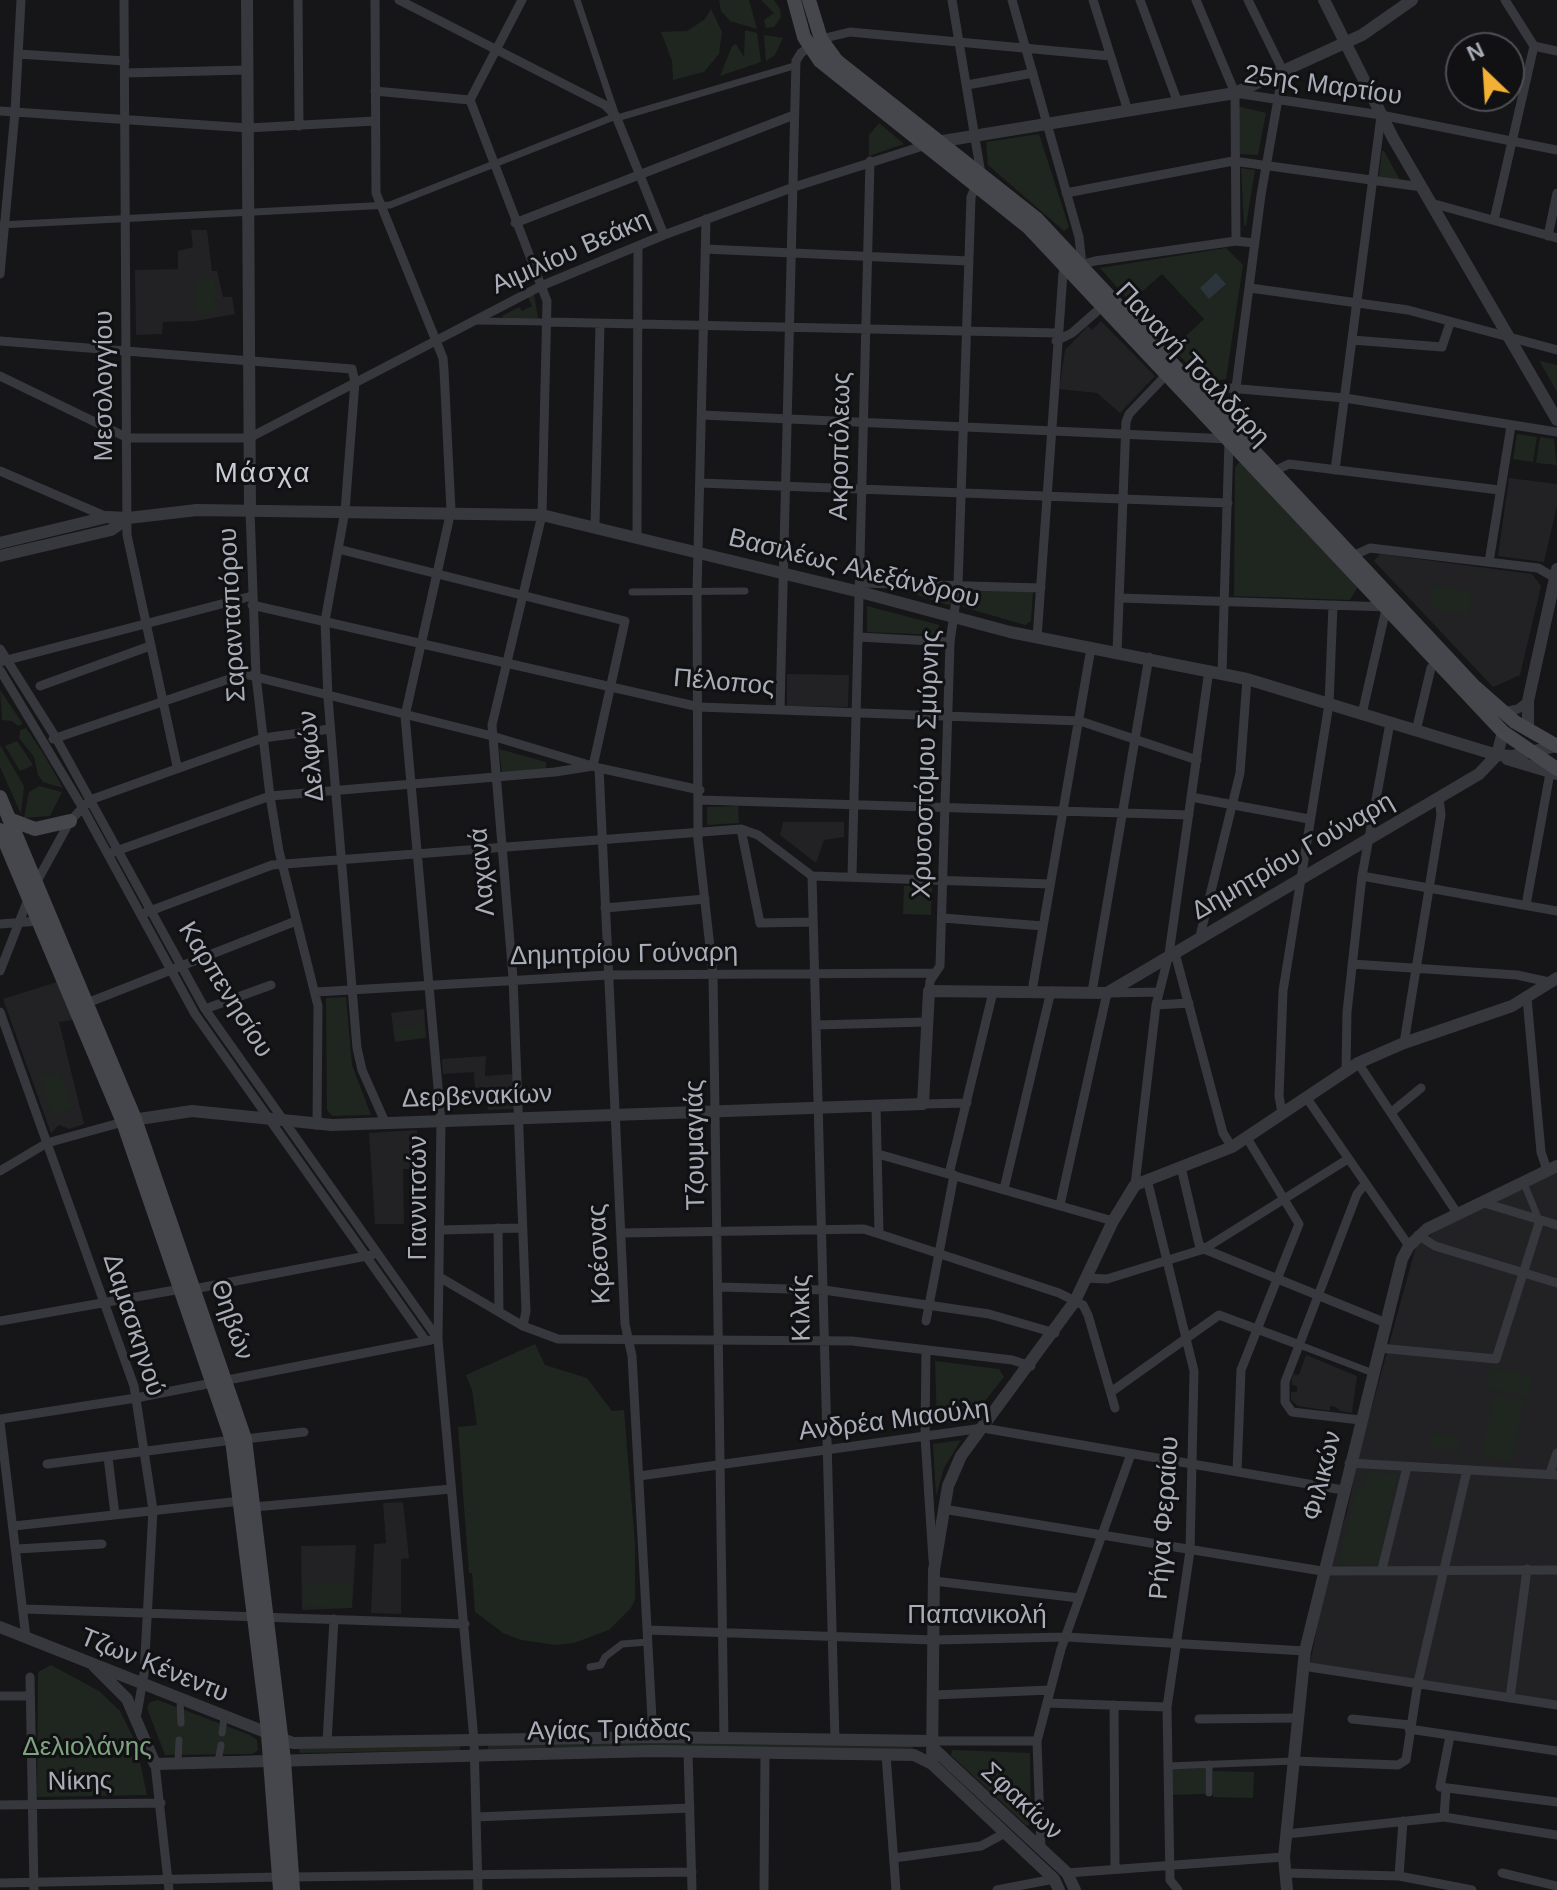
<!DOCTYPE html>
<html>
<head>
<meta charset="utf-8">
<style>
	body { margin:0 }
	#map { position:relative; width:1557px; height:1890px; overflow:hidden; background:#161618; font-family:Arial,sans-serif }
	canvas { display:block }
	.north { position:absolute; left:1445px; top:32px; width:80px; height:80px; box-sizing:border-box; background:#111113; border:2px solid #4d4f55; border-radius:50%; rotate:335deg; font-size:22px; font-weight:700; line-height:32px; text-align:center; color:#a8adb8 }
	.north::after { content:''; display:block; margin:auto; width:28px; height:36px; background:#f2b134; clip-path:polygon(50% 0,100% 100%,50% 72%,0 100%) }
</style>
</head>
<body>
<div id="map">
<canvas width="1557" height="1890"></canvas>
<div class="north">N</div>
</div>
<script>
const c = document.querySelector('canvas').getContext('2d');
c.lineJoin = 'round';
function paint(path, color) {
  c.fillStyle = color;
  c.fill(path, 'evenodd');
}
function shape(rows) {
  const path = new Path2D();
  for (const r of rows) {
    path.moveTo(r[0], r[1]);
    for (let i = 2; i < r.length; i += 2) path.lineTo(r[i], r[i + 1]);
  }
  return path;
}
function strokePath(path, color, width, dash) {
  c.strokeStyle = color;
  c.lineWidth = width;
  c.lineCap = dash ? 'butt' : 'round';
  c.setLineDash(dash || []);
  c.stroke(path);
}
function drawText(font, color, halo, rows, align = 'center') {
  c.font = font + ' Arial,sans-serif';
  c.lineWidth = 6;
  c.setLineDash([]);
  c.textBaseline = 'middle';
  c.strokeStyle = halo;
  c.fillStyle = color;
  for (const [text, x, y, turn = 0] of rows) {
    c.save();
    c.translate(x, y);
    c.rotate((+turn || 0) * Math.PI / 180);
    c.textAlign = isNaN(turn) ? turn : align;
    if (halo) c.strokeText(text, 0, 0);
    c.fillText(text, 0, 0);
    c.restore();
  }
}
paint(shape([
	[191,230,207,230,212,271,217,271,223,297,232,297,235,314,196,321,163,322,162,334,136,335,135,270,178,269,178,251,193,247],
	[1101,321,1155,376,1120,413,1097,393,1059,389,1065,350,1088,326,1092,330],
	[1509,478,1557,484,1557,506,1544,562,1498,556],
	[1380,554,1532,574,1541,586,1520,675,1493,687,1374,561],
	[787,674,849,675,848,707,787,706],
	[783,822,844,822,844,837,824,840,816,863,780,835],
	[60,981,76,1019,59,1022,84,1124,69,1129,59,1125,51,1133,3,999],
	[424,1009,426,1038,395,1042,391,1013],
	[486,1056,485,1076,513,1074,515,1109,488,1110,486,1087,475,1088,474,1072,443,1074,442,1059],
	[417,1130,419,1169,403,1169,404,1224,375,1224,369,1133],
	[1557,1172,1557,1702,1310,1664,1329,1564,1347,1512,1359,1454,1416,1246,1436,1231],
	[1306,1355,1357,1376,1352,1413,1340,1411,1336,1407,1330,1406,1330,1411,1298,1406,1291,1400,1291,1392,1297,1392,1297,1386,1292,1385,1292,1379,1294,1374,1299,1375],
	[403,1502,409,1558,401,1559,401,1614,371,1613,374,1544,386,1543,383,1503],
	[356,1545,352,1608,302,1610,301,1546]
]), '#222225');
paint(shape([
	[719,0,749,0,757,29,730,21,721,11],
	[761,0,774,0,780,9,781,17,774,27,766,28,764,20,774,13],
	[711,9,722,32,719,54,704,72,673,80,672,61,661,32,687,31,705,19],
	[745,30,757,33,761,62,720,76,732,46,736,44,744,57],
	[764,35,783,38,775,55,766,61],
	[1237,106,1266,113,1258,155,1240,154],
	[879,123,904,144,869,156,869,135],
	[1039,134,1069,227,1064,231,988,165,986,142],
	[1382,151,1384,151,1400,180,1379,177],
	[1241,168,1255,170,1246,226,1244,225],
	[1226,248,1243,265,1226,379,1220,380,1198,376,1173,348,1204,319,1162,274,1130,302,1100,268],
	[215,278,216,314,196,315,195,279],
	[534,294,538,318,503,319,502,316,519,307,522,311,532,306,528,297],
	[1540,361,1557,365,1557,392,1540,362],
	[1517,434,1537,437,1533,462,1513,459],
	[1540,437,1554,439,1557,465,1536,463],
	[1238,463,1244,463,1359,585,1350,600,1234,596,1235,468],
	[1433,586,1472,591,1469,614,1430,609],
	[895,588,950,588,953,603,948,605],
	[966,590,1033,591,1031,621,1025,625,963,607],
	[867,606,939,625,939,635,867,632],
	[0,690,23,724,18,726,12,721,2,720],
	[26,728,43,753,63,788,43,782,38,775,34,757,19,738,20,730],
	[17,741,33,765,20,771,5,746],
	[0,745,24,786,21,814,0,767],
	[499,749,546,762,546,769,502,774],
	[39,786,62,792,50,816,24,818,29,792],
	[738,806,739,823,707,825,707,807],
	[904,886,932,886,931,915,903,914],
	[346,997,352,1065,371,1115,332,1116,327,1110,326,998],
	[423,1024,425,1037,397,1041,396,1028],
	[60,1071,73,1108,53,1115,40,1078],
	[535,1344,545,1365,587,1378,612,1411,624,1410,635,1544,635,1600,631,1608,609,1630,574,1643,556,1645,521,1640,503,1633,475,1612,472,1573,469,1573,458,1427,477,1425,472,1390,466,1375],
	[935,1361,999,1369,1004,1377,969,1421,937,1424],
	[1490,1368,1532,1375,1528,1396,1486,1388],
	[1494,1395,1524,1402,1511,1462,1481,1455],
	[1432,1434,1460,1436,1459,1449,1431,1448],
	[961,1440,944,1468,936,1496,933,1444],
	[1367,1472,1398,1474,1378,1563,1338,1565,1356,1489,1363,1489],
	[305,1582,352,1584,351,1608,304,1606],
	[51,1665,99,1691,120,1711,136,1743,147,1795,37,1797,38,1672],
	[158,1700,250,1735,257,1740,258,1750,253,1754,165,1755,147,1708,150,1702],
	[652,1740,913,1745,913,1750,652,1746,488,1749,488,1744],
	[460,1744,460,1750,300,1753,299,1748],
	[952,1750,1030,1753,1031,1824,1027,1826,951,1755],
	[1205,1768,1205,1794,1171,1795,1170,1769],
	[1213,1771,1254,1772,1253,1798,1213,1797]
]), '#1e261f');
paint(shape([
	[1216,273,1226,284,1209,299,1200,288]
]), '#2c353c');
strokePath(shape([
	[617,118,794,66],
	[0,225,390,205,616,116,577,0],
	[476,321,547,322],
	[632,592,745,591],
	[1523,1181,1539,1220],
	[1297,1344,1373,1373],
	[590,1667,601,1665,605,1657,622,1644,648,1642],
	[180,1700,181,1723],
	[222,1733,224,1718],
	[218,1762,221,1745],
	[178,1763,179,1740],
	[1168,1766,1294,1761],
	[1209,1793,1209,1764]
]), '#37383d', 7);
strokePath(shape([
	[124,0,127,535,177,766],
	[298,0,299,126],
	[375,0,376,193,443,358,444,370,451,511,405,716,441,1121,438,1339,474,1740,478,1890],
	[399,0,605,105,616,116,664,235],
	[1012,0,1079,237,1082,265],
	[1093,0,1128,111],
	[1140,0,1178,103],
	[1196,0,1235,93],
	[1534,46,1557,51],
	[18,54,125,61],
	[125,73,247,70],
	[967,85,1033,73],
	[375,91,470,100],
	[1235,93,1381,115,1557,150],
	[1235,93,1236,241],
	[470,100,547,301,542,515,492,725,513,978,526,1311,523,1326],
	[470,100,522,0],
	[0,111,248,128,375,121],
	[1066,193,1233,161,1422,187],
	[1431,203,1557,238],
	[706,219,697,592,698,840,713,974,724,1738],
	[1494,220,1534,46,1505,0],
	[515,223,794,115],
	[1548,236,1557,193],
	[705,249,969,261],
	[0,274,15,112,21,0],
	[1250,288,1408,310,1557,350],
	[547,322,1056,333],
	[1352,340,1442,347,1450,323],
	[0,341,352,369,355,382,345,511,325,621,328,698,357,1048,362,1070,385,1122],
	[1056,341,1072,333,1104,305],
	[0,376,128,438,249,438,541,286,664,235,794,187,926,145],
	[1194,385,1345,398,1557,432],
	[702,415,1229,439],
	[1231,426,1261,195,1283,71,1248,0],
	[1335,470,1381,116],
	[0,471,107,517],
	[1270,473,1289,464,1499,490],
	[700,483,1228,503],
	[250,510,256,676,270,796,279,851,318,1006,317,1125],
	[595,525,600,324],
	[637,537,638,246],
	[1348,558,1370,548,1538,568,1557,579],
	[1489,562,1511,426],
	[860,583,1041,588],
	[1120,598,1388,607],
	[252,605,699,707,1080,721,1197,760],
	[859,637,950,642],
	[1037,638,1063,273,1068,268,1095,261,1236,241,1255,243],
	[0,649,56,738,205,1009,438,1339],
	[1117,652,1126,422,1129,414,1169,372],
	[0,662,252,596],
	[0,670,81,805,195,1014,426,1341],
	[1222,673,1229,441],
	[40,686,150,646],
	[780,710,796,61,801,53,821,39,850,32,1110,56],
	[1503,712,1518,709,1528,701],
	[1362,714,1386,609],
	[1416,731,1431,668,1438,659],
	[53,739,244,674,492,736,599,768,700,790],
	[599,768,625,1324,632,1356,653,1737],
	[1191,797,1309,819],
	[700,800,1189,815],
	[741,829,760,923,813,922],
	[108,854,270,796,555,772,593,766,625,621,338,549],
	[812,876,835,1739],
	[852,876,870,161],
	[1362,876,1557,911],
	[36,883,70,821,90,800,263,738,330,729],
	[1526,905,1550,773],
	[605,908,705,899],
	[142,914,272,865,741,829,758,835,812,876,1050,884],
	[943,918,1043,926],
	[0,924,39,921],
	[1200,936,1240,773,1247,679],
	[1169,954,1176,957,1223,1133,1232,1147],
	[1352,964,1517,975,1549,982],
	[0,971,29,897],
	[929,991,930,981,940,966,950,642,958,586,971,197,981,174,952,0],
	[1032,991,1091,648],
	[316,992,608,975,933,973],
	[1092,992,1149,657],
	[1527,998,1541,1152,1547,1170],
	[87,1003,296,921],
	[1156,1005,1189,1003],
	[205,1009,271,985],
	[0,1012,134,1386,153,1510,144,1674,137,1714],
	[816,1025,926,1022],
	[1404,1043,1441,815,1439,797],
	[1358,1063,1457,1213],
	[1346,1071,1347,1012,1362,876,1390,723],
	[1306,1097,1409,1246],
	[923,1104,967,1103],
	[876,1106,879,1233],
	[1393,1111,1421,1088],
	[1282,1113,1279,1096,1283,991,1329,704,1333,605],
	[878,1154,1113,1221],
	[1181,1167,1199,1244,1204,1249,1386,1323],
	[0,1171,47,1143,123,1122],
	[949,1174,993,992],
	[1147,1179,1194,1371,1190,1551,1167,1707,1170,1880,1178,1890],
	[1135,1185,1156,1005,1169,954,1209,670],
	[1004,1189,1051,991],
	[1481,1202,1557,1225],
	[1060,1205,1107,993,1159,992],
	[498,1228,499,1312],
	[441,1230,520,1228],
	[621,1233,864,1229,1059,1293,1083,1305,1088,1315,1115,1408],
	[1418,1235,1435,1246,1557,1283],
	[441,1278,523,1326,558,1339,852,1341,1012,1360,1031,1366],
	[1085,1278,1107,1279,1204,1249,1348,1159],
	[720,1287,824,1290,989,1314,1055,1333],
	[194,1289,372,1255],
	[0,1321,181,1289],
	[926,1321,954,1175],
	[1379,1348,1496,1359,1540,1220],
	[926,1351,925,1436,933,1560],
	[1111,1392,1219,1315,1297,1344],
	[0,1419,136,1398,431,1340],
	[1360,1420,1292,1412,1285,1402,1285,1382,1357,1194,1365,1184],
	[0,1422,26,1638],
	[245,1439,304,1432],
	[108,1457,115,1515],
	[1349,1463,1557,1475],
	[47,1464,232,1440],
	[1237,1472,1241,1370,1299,1224,1247,1138],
	[1550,1473,1557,1453],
	[639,1476,983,1428,1343,1490],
	[254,1507,451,1489],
	[943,1509,1322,1571,1557,1570],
	[14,1526,241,1501],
	[17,1549,102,1544],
	[1382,1569,1407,1467],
	[934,1581,1079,1598],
	[25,1609,465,1624],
	[648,1630,934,1640,1066,1637,1305,1651],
	[1303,1666,1557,1705],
	[30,1677,34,1890],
	[934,1695,1050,1690],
	[0,1696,30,1696],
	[1510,1698,1527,1569],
	[1047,1703,1167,1707],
	[1114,1705,1115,1868],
	[1199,1719,1299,1718],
	[1352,1719,1410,1725],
	[1409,1729,1557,1751],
	[1450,1736,1440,1787,1557,1802],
	[933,1741,1037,1741],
	[327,1743,334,1619],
	[688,1752,692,1890],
	[886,1755,896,1890],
	[1295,1761,1398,1765,1406,1760,1418,1682,1467,1470],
	[155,1764,169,1890],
	[0,1805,161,1803],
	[476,1817,690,1808],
	[1444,1817,1446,1788],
	[1287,1834,1444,1817,1557,1835],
	[1041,1850,1037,1741,1061,1649,1131,1454],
	[894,1858,981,1846,1005,1833],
	[1067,1873,1284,1857],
	[1285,1873,1399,1876,1472,1890],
	[1502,1873,1557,1886],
	[1399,1876,1403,1821],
	[292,1877,692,1872],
	[0,1883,279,1877],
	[764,1890,765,1753],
	[997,1890,1054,1879]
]), '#37383d', 9);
strokePath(shape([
	[247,0,250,510],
	[1324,0,1393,138,1557,420],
	[931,143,1235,93,1362,35,1412,0],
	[0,543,107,517,128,518,197,510,542,515,860,592,1010,632,1247,679,1497,755,1512,756,1556,746],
	[0,556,111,530,128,518],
	[1528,730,1528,701,1557,569],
	[1507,759,1557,774],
	[126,1121,192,1111,332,1125,923,1104,929,991,1107,993,1479,774,1497,755,1503,732],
	[0,1627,293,1743,653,1737,933,1741],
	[94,1666,127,1699,155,1764,653,1751,914,1755,932,1764,1054,1879,1059,1890],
	[933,1748,1067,1873,1075,1890],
	[932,1764,934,1570,948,1486,961,1456,1075,1301,1113,1221,1135,1185,1232,1147,1358,1063,1404,1043,1512,1006,1557,978],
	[1287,1890,1284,1857,1305,1651,1402,1259,1409,1246,1427,1229,1557,1166]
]), '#37383d', 12);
strokePath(shape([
	[794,0,804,37,820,61,1028,227,1503,732,1557,769],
	[809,0,821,39,837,61,1037,219,1474,686,1515,722,1557,746],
	[0,797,135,1119,245,1439,284,1760,293,1890],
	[9,819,35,829,70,821],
	[0,830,123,1122,232,1440,267,1722,280,1890]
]), '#45474d', 14);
drawText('26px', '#a8adb8', '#111113', [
	["25ης Μαρτίου",1323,86,8],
	["Αιμιλίου Βεάκη",571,253,-24],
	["Παναγή Τσαλδάρη",1192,365,47],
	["Μεσολογγίου",105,386,-90],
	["Ακροπόλεως",841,446,-89],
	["Βασιλέως Αλεξάνδρου",854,569,14],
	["Σαρανταπόρου",233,615,-93],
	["Πέλοπος",724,683,5],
	["Δελφών",312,756,-95],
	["Χρυσοστόμου Σμύρνης",927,764,-88],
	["Δημητρίου Γούναρη",1293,857,-30],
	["Λαχανά",483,872,-95],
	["Δημητρίου Γούναρη",624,955,-1],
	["Καρπενησίου",225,990,58],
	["Δερβενακίων",477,1097,-2],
	["Τζουμαγιάς",696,1145,-91],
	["Γιαννιτσών",419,1198,-90],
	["Κρέσνας",600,1254,-93],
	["Κιλκίς",802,1308,-91],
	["Θηβών",231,1320,71],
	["Δαμασκηνού",133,1325,72],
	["Ανδρέα Μιαούλη",894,1421,-7],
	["Φιλικών",1323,1476,-76],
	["Ρήγα Φεραίου",1165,1518,-86],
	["Παπανικολή",977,1616],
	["Τζων Κένεντυ",154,1666,22],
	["Αγίας Τριάδας",609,1731,-1],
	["Νίκης",80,1782,-1],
	["Σφακίων",1021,1802,43]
]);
drawText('26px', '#7fa381', '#111113', [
	["Δελιολάνης",87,1748]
]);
c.letterSpacing = '2px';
drawText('28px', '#c9ccd4', '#111113', [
	["Μάσχα",263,474]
]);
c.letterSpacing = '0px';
</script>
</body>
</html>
